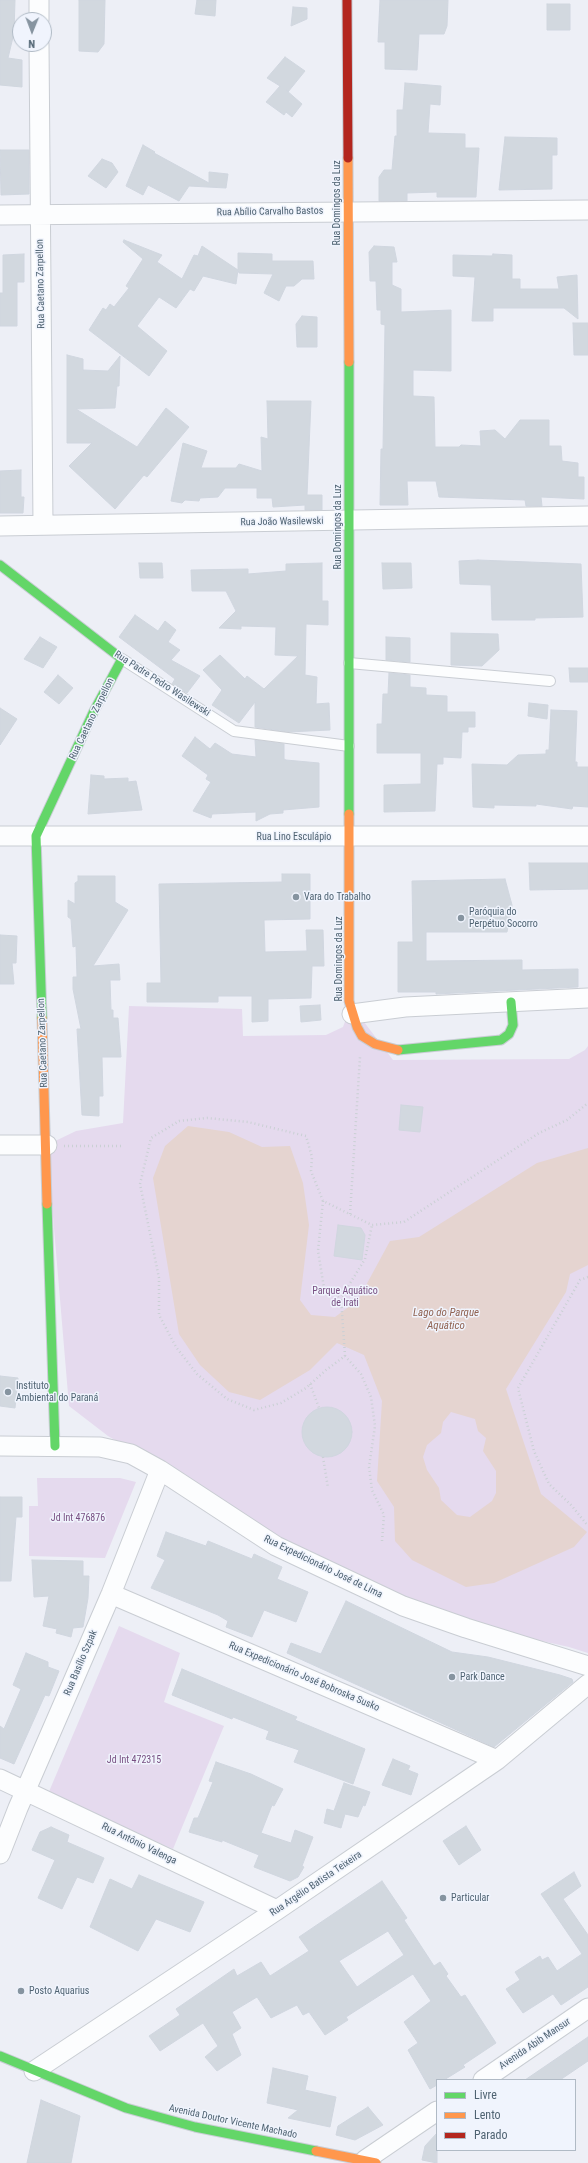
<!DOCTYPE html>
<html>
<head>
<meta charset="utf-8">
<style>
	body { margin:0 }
	#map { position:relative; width:588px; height:2163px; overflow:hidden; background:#edeff6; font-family:"Roboto Condensed",sans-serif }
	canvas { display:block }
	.legend { position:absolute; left:436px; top:2079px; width:140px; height:72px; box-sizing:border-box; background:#f0f4fd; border:1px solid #b0bac5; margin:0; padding:5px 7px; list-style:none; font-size:12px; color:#4f6372 }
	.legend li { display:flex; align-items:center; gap:8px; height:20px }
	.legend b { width:20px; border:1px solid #b0bac5 }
	.north { position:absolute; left:12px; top:12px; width:40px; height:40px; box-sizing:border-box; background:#f0f4fd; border:1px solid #b0bac5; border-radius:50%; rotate:181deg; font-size:11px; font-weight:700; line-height:16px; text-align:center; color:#4f6372 }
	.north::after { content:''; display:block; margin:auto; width:14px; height:18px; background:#8694a0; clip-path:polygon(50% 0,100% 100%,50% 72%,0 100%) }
</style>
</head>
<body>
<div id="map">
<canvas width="588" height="2163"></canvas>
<ul class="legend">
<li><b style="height:5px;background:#63d668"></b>Livre</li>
<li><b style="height:5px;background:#ff974d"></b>Lento</li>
<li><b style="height:5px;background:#b3261e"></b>Parado</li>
</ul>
<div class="north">N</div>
</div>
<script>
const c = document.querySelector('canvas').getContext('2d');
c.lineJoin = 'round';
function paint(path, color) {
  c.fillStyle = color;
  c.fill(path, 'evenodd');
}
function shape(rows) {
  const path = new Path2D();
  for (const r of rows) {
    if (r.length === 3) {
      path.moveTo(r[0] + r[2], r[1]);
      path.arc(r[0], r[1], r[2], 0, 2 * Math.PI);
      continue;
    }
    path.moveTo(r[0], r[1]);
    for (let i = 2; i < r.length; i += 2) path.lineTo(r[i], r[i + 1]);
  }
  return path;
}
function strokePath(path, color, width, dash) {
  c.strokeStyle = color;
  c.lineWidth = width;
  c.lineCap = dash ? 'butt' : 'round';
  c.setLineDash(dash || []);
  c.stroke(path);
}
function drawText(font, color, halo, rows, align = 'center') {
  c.font = font + ' "Roboto Condensed",sans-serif';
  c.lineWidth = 3;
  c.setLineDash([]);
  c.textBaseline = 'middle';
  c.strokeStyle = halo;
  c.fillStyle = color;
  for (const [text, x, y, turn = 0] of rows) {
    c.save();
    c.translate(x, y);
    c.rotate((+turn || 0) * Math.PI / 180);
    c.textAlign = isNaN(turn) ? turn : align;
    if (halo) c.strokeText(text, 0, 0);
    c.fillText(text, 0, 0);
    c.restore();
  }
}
paint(shape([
	[351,1005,393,1060,569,1059,585,1050,588,1046,588,1653,569,1647,479,1627,408,1600,285,1540,108,1436,69,1406,47,1145,76,1131,123,1123,129,1006,242,1009,243,1036,326,1035,343,1027],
	[37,1478,120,1478,136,1482,105,1558,29,1556,29,1506,38,1506],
	[119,1626,180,1653,164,1702,224,1726,173,1849,48,1794]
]), '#e5daee');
paint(shape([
	[188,1126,229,1132,262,1147,290,1146,303,1183,309,1225,300,1300,311,1315,335,1317,358,1300,390,1241,419,1237,537,1163,588,1148,588,1265,570,1274,566,1292,506,1389,541,1494,587,1532,574,1547,494,1583,466,1587,412,1560,395,1541,394,1507,377,1481,382,1401,364,1355,337,1343,310,1370,260,1400,229,1392,200,1365,179,1334,153,1178,165,1146],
	[451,1412,475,1419,478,1431,486,1438,483,1451,496,1471,496,1493,492,1501,470,1517,457,1515,441,1500,439,1488,427,1470,423,1457,427,1445,441,1433,443,1422]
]), '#e5d4d0');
const building = shape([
	[0,0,15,0,14,33,8,58,22,60,22,87,0,85,0,0],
	[79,0,105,0,104,44,98,52,79,51,79,0],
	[197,0,216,0,215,16,195,14,197,0],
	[380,0,448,0,447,26,444,34,419,34,417,70,385,69,385,42,378,42,380,0],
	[547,4,570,4,570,30,547,30,547,4],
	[293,7,307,8,307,19,291,26,293,7],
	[285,57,305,71,288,92,286,90,302,104,292,117,286,112,284,115,266,102,280,86,267,78,285,57],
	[405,83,441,86,440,105,430,104,428,133,465,134,465,148,479,148,476,197,437,197,437,192,407,193,407,201,379,201,379,177,384,170,392,170,395,136,397,136,397,110,403,110,405,83],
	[505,137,557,138,557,155,552,155,552,189,499,190,505,137],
	[143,145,155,152,154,153,209,183,209,172,228,174,226,188,189,186,179,201,148,185,143,195,126,186,143,145],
	[0,150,29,150,29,194,1,195,0,150],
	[102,159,112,163,118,172,106,188,88,176,102,159],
	[124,240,162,255,157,262,182,279,194,255,198,256,202,246,238,270,238,253,272,254,272,261,313,261,314,279,302,279,294,286,286,286,279,301,264,293,273,274,239,273,238,270,236,284,203,276,194,291,190,289,176,308,159,297,137,326,167,351,149,376,89,330,103,308,106,310,110,304,114,307,129,288,126,286,143,259,123,242,124,240],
	[374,246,394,247,397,262,392,262,392,285,401,289,401,312,451,310,451,371,413,370,413,396,434,397,435,447,459,447,461,445,481,446,480,431,495,430,505,439,520,420,549,420,549,446,561,446,562,461,578,463,578,477,584,477,584,499,541,497,542,506,526,506,525,500,439,497,436,481,407,481,408,505,380,505,381,449,383,449,385,325,381,324,381,310,377,310,376,281,370,281,369,252,374,246],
	[24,254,24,282,17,282,17,326,0,326,0,293,3,293,3,255,24,254],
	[493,254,512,255,512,279,520,279,520,289,559,289,557,277,577,275,578,319,564,308,493,308,493,321,472,321,475,277,453,276,453,255,492,256,493,254],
	[302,316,317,317,317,347,297,347,296,324,302,316],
	[573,323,588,323,588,355,574,355,573,323],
	[67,355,83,359,83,370,108,371,120,356,119,386,117,386,115,408,76,409,137,447,166,408,189,427,147,477,144,475,115,509,69,466,92,443,67,443,67,355],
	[267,401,311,401,307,495,322,495,322,510,305,510,305,505,273,507,272,498,257,498,257,488,225,488,218,497,200,498,199,501,185,500,182,503,171,501,183,443,207,451,201,468,236,468,239,464,262,471,261,437,268,439,267,401],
	[21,470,21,497,24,497,23,513,0,513,0,471,21,470],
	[478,560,581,564,583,617,535,618,535,620,492,620,491,585,460,584,459,561,478,560],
	[139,563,162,563,163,578,140,578,139,563],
	[322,563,322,601,328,601,328,625,306,624,305,675,317,677,316,704,329,703,330,730,288,732,255,727,255,702,239,723,212,705,222,690,203,670,220,655,245,679,247,676,264,689,298,656,275,655,276,627,241,626,241,629,219,628,236,611,226,591,192,591,191,570,248,569,248,574,286,571,286,564,322,563],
	[382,563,411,563,412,588,383,589,382,563],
	[135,615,158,631,165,621,176,630,168,642,180,650,171,660,200,676,187,693,172,684,175,679,119,637,135,615],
	[451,633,498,634,499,650,482,666,451,665,451,633],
	[40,637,57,647,43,668,24,659,40,637],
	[386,637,410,638,410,662,386,660,386,637],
	[569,668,588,668,588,682,570,682,569,668],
	[389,673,410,675,410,687,426,688,426,695,447,696,447,712,475,712,475,727,468,727,468,732,462,732,461,758,443,757,443,764,437,764,435,811,384,812,384,785,421,784,421,753,377,753,377,724,382,724,383,694,388,694,389,673],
	[58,675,73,688,59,704,44,692,58,675],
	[529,703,548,705,547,719,528,716,529,703],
	[0,708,17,719,0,745,0,708],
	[551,710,577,711,575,762,577,762,577,767,588,767,588,807,573,806,572,809,536,804,536,806,494,805,494,808,473,807,472,764,507,765,518,755,546,754,546,750,549,750,551,710],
	[195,737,210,749,215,743,232,754,256,757,255,740,284,744,284,759,286,760,319,763,319,807,283,810,283,813,270,814,256,821,256,812,212,814,211,818,193,811,211,782,206,779,208,775,182,756,195,737],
	[91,775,104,776,104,779,128,778,128,782,136,781,142,810,88,814,91,775],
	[529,863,588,863,588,889,530,890,529,863],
	[282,874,310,874,310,919,264,920,265,952,307,951,306,930,323,930,324,966,312,966,311,998,268,999,268,1021,252,1022,252,996,218,996,218,1002,147,1002,147,983,161,983,159,884,282,882,282,874],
	[78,876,115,876,115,902,128,910,93,966,119,964,120,980,110,980,111,1010,113,1010,113,1018,118,1018,121,1057,102,1057,103,1096,99,1096,99,1116,82,1115,77,1029,81,1029,73,989,73,977,77,977,76,946,73,947,71,919,68,917,68,900,75,904,75,883,78,881,78,876],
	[505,879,512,905,507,932,426,932,426,961,522,960,522,970,578,969,578,987,436,994,436,992,398,992,398,942,413,942,412,881,505,879],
	[0,935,17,936,16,963,12,963,14,984,0,984,0,935],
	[320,1005,321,1020,301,1022,300,1006,320,1005],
	[401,1105,423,1107,420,1132,399,1130,401,1105],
	[338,1225,361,1228,365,1235,362,1260,334,1256,338,1225],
	[0,1376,18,1378,15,1408,0,1406,0,1376],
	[327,1432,25],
	[0,1497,22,1497,22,1517,16,1517,11,1581,0,1581,0,1497],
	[166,1532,206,1546,208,1541,252,1559,254,1554,282,1567,277,1579,308,1592,296,1622,264,1610,252,1637,226,1627,228,1621,218,1615,151,1588,165,1560,157,1556,166,1532],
	[32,1560,83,1561,83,1576,89,1576,88,1598,83,1627,73,1628,71,1637,56,1633,57,1629,43,1626,49,1596,34,1597,32,1560],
	[346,1601,452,1652,488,1657,560,1675,572,1679,573,1682,494,1747,287,1653,291,1643,321,1654,346,1601],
	[26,1653,48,1662,48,1667,59,1671,49,1696,45,1695,14,1764,0,1758,0,1726,4,1729,21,1689,13,1685,26,1653],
	[182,1669,297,1717,295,1720,365,1749,353,1784,294,1762,299,1750,266,1739,269,1731,233,1717,232,1719,172,1695,182,1669],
	[393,1759,410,1766,408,1770,418,1774,411,1795,382,1785,393,1759],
	[216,1762,251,1774,283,1789,274,1806,272,1805,261,1833,291,1843,295,1830,313,1837,302,1866,304,1867,298,1877,290,1881,254,1867,259,1855,222,1840,222,1842,189,1832,194,1818,198,1818,213,1782,209,1781,216,1762],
	[344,1783,370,1792,365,1806,363,1805,358,1817,345,1814,341,1828,324,1823,327,1809,334,1811,344,1783],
	[466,1826,481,1850,459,1865,443,1841,466,1826],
	[51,1827,69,1835,67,1842,104,1858,93,1883,77,1877,62,1909,38,1898,55,1860,32,1850,40,1832,51,1827],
	[574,1872,581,1886,563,1899,588,1935,588,1987,561,2005,553,1994,523,2013,506,1989,520,1980,515,1972,540,1956,542,1960,548,1957,557,1971,582,1954,541,1894,574,1872],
	[139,1875,204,1902,190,1932,156,1919,138,1951,90,1927,110,1879,132,1889,139,1875],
	[382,1881,407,1918,404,1920,434,1966,440,1962,448,1974,446,1976,461,1997,465,1995,496,2043,463,2065,465,2067,444,2080,437,2080,437,2085,430,2089,408,2050,418,2043,404,2022,431,2001,413,1974,346,2017,348,2020,325,2035,309,2012,303,2015,297,2005,271,2018,257,1997,232,2012,241,2028,232,2034,241,2055,217,2071,205,2057,218,2046,203,2023,160,2051,149,2036,180,2015,176,2009,234,1969,237,1976,261,1962,270,1976,309,1951,299,1937,382,1881],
	[388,1931,404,1955,357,1987,339,1961,388,1931],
	[588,2037,588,2061,560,2080,525,2080,588,2037],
	[273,2068,308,2076,305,2090,336,2097,330,2127,288,2118,298,2110,267,2103,273,2068],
	[41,2100,80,2116,71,2163,27,2163,41,2100],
	[368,2107,383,2125,355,2140,336,2135,338,2126,368,2107],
	[437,2133,437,2163,422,2160,425,2146,437,2133]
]);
paint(building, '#d2d8df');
strokePath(building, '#d0d6df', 1);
const lane = shape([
	[122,659,234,731,349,746],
	[349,663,550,681]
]);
const street = shape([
	[39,0,39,20],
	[39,44,43,525],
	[0,215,588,210],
	[0,526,588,516],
	[0,836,588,836],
	[352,1014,405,1007,588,998],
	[0,1145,47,1145],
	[0,1446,100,1447,131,1454,160,1470,276,1546,403,1606,466,1628,588,1666],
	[111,1594,497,1760],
	[0,1779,277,1910],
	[0,1854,18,1808,111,1594,160,1470],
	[34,2071,277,1910,497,1760,588,1684],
	[483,2080,588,2008],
	[364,2163,365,2160,437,2111]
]);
const fast = shape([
	[349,362,349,814],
	[0,565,122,659,94,711,36,836,42,1018],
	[398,1050,501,1040,509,1034,513,1025,511,1002],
	[47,1204,55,1446],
	[0,2056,126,2108,195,2127,316,2151]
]);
const slow = shape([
	[348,158,349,362],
	[349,814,349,1001,357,1027,362,1036,375,1044,398,1050],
	[42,1018,47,1204],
	[316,2151,376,2163]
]);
const jam = shape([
	[347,0,348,158]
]);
strokePath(lane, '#c9cdd3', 12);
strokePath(street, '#c9cdd3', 21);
strokePath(fast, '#c8cdd4', 11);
strokePath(slow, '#c8cdd4', 11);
strokePath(jam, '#c8cdd4', 11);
strokePath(shape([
	[64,1146,121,1146],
	[323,1201,318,1251,324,1288,341,1298],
	[350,1214,360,1057],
	[588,1277,580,1280,518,1388,534,1451,549,1484,572,1506,588,1526],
	[345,1356,341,1298,365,1259,372,1225],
	[310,1384,319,1408],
	[323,1457,328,1488],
	[382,1541,384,1515,372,1490,369,1467,375,1426,371,1397,361,1374,345,1356,326,1370,306,1388,281,1403,254,1410,227,1399,197,1374,176,1347,159,1315,159,1278,140,1184,151,1138,179,1121,207,1118,248,1122,306,1136,312,1157,311,1171,323,1201,372,1225,404,1222,539,1133,567,1120,588,1103]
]), '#cad0d4', 2.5, [1, 3]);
strokePath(lane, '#fcfdfe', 10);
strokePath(street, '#fcfdfe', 19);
strokePath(fast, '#63d668', 9);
strokePath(slow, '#ff974d', 9);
strokePath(jam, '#b3261e', 9);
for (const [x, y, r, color] of [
	[296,897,4,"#8694a0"],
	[461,918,4,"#8694a0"],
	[8,1392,4,"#8694a0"],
	[452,1677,4,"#8694a0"],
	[443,1898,4,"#8694a0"],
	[21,1991,4,"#8694a0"]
]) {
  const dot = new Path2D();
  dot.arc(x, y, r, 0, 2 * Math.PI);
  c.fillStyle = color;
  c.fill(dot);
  strokePath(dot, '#f0f4fd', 1.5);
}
drawText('10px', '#4f6372', '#f0f4fd', [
	["Rua Domingos da Luz",337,203,-90],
	["Rua Abílio Carvalho Bastos",270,212,-1],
	["Rua Caetano Zarpellon",41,284,-91],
	["Rua João Wasilewski",282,522,-1],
	["Rua Domingos da Luz",338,527,-90],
	["Rua Padre Pedro Wasilewski",162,684,33],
	["Rua Caetano Zarpellon",92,719,-64],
	["Rua Lino Esculápio",294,837],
	["Rua Domingos da Luz",339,959,-90],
	["Rua Caetano Zarpellon",43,1043,-92],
	["Rua Expedicionário José de Lima",323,1567,26],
	["Rua Basílio Szpak",81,1663,-67],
	["Rua Expedicionário José Bobroska Susko",304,1677,23],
	["Rua Antônio Valenga",139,1844,26],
	["Rua Argélio Batista Teixeira",316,1884,-34],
	["Avenida Abib Mansur",535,2044,-34],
	["Avenida Doutor Vicente Machado",233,2122,12]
]);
drawText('10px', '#4f6372', '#f0f4fd', [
	["Vara do Trabalho",304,897],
	["Paróquia do",469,912],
	["Perpétuo Socorro",469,924],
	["Instituto",16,1386],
	["Ambiental do Paraná",16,1398],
	["Park Dance",460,1677],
	["Particular",451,1898],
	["Posto Aquarius",29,1991]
], 'left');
drawText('10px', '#784f82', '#f0f4fd', [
	["Parque Aquático",345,1291],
	["de Irati",345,1303],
	["Jd Int 476876",78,1518],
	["Jd Int 472315",134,1760]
]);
drawText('italic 11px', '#906352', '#f0f4fd', [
	["Lago do Parque",446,1313],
	["Aquático",446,1326]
]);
</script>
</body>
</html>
